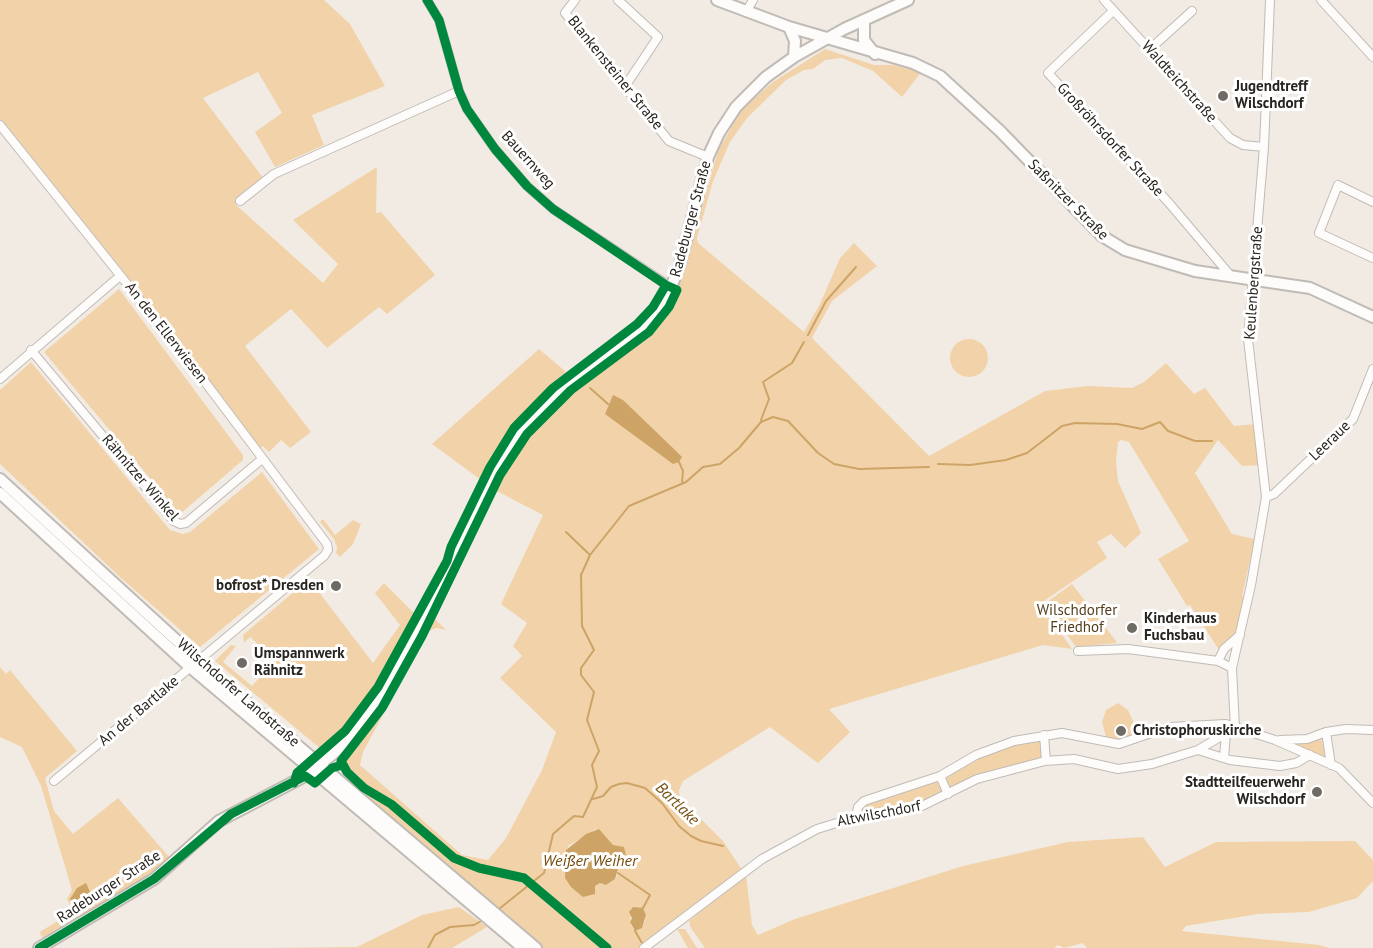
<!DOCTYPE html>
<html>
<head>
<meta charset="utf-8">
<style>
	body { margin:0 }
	canvas { display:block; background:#f1ebe4 }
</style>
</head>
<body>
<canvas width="1373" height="948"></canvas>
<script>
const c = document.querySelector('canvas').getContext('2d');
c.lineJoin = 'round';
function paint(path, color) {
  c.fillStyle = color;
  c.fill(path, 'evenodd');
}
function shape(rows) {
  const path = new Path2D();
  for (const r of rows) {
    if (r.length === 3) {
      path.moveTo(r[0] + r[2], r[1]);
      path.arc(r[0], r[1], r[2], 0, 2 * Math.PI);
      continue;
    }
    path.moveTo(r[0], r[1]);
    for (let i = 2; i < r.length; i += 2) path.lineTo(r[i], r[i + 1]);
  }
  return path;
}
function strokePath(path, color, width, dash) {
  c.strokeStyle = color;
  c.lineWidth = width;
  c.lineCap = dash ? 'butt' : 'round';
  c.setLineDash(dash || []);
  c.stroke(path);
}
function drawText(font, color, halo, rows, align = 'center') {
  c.font = font + ' "PT Sans",sans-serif';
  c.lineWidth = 6;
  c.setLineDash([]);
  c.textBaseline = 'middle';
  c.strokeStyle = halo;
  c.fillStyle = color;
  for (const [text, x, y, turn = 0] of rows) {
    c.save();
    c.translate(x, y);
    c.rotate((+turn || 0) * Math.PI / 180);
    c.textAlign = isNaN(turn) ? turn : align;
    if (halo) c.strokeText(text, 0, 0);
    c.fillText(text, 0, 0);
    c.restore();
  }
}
paint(shape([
	[0,0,324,0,350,24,385,86,312,115,324,145,275,167,255,132,282,113,258,72,203,98,264,179,235,204,323,283,338,264,293,220,377,167,376,213,381,212,435,275,387,314,379,307,327,348,291,309,245,346,311,432,290,448,281,440,269,452,263,446,259,449,0,119],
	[825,49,874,65,892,65,922,71,902,97,873,71,842,58,825,60,813,69,804,70,786,80,747,118,730,142,713,181,697,238,698,243,804,332,820,304,840,258,854,243,877,266,832,301,812,338,929,456,1045,391,1088,386,1132,388,1144,382,1166,363,1194,394,1205,388,1234,426,1255,424,1260,465,1242,466,1218,440,1195,473,1232,534,1255,539,1242,596,1245,597,1238,634,1219,650,1190,605,1187,606,1158,559,1189,541,1129,442,1121,440,1118,442,1116,461,1118,481,1141,533,1125,548,1111,534,1097,542,1107,558,1041,603,1072,649,1043,645,829,709,850,732,818,763,770,727,683,781,679,790,680,798,723,841,742,870,715,893,638,948,542,948,381,811,366,795,371,789,348,770,344,763,344,756,341,756,378,710,429,615,432,616,446,630,437,628,428,631,363,752,360,765,462,855,488,860,506,838,542,770,556,732,500,678,522,656,513,646,527,623,501,604,543,515,491,488,522,435,550,405,657,320,664,309,690,239,693,240,718,151,741,110,773,82],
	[596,829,624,856,616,853,614,856,618,873,615,879,606,885,600,883,595,886,595,893,585,895,564,870,565,856,568,846],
	[632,908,643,908,646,915,645,922,633,929,630,922],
	[119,289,243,455,243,460,180,514,44,352],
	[969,358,19],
	[539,349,565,371,568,381,551,395,488,480,481,480,432,444],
	[31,362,170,530,183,534,190,532,262,472,319,549,200,647,121,578,0,464,0,390],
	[323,519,335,535,353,520,361,524,353,544,340,557,336,553,337,547,334,539,320,522],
	[309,579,373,663,400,625,375,593,384,583,415,614,389,666,367,700,345,727,321,749,215,661,231,645,236,646,223,662,252,686,275,660,250,637,244,643,243,635],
	[1072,584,1116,641,1116,643,1076,647,1044,604],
	[0,667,6,674,10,670,77,751,45,778,54,811,73,834,118,798,170,858,139,882,42,938,40,932,73,911,67,899,72,890,41,786,22,747,0,737],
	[1118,703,1128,710,1138,732,1130,738,1114,741,1106,737,1102,722,1106,710],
	[1041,738,1041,758,964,781,948,790,942,778,990,750],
	[1321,738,1325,755,1323,758,1293,744],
	[937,779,945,792,922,803,862,812,862,807,868,802],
	[1143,837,1165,867,1216,842,1355,841,1373,860,1373,881,1357,898,1309,912,1258,914,1186,926,1182,931,1319,945,1330,948,1087,948,1083,943,1064,948,1058,945,1054,948,705,948,691,928,689,921,746,874,752,925,758,935,795,919,963,866,1068,842],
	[459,907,487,927,452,948,259,948,357,947,422,915],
	[677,929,685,929,697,948,688,948]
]), '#f2d3a9');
paint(shape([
	[613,395,623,400,675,450,682,457,679,462,673,464,605,414],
	[599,829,613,845,624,847,626,855,617,853,614,856,614,864,618,869,615,879,606,885,600,883,595,886,595,894,583,897,571,887,565,878,566,850,586,834],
	[86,883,91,894,73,904,70,899,77,888],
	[633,907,643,908,646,915,642,928,635,931,630,922,632,918,629,912]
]), '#cda466');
strokePath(shape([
	[808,335,826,301,856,267],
	[590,388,608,404],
	[761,420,769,399,763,382,792,363,804,342],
	[679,462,683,471,682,482],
	[938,464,970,465,1006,460,1027,453,1062,426,1075,423,1117,424,1142,429,1160,422,1168,431,1195,441,1212,441],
	[566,532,590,555],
	[593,799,603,796,611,787,619,784,627,783,645,788,662,803,679,826,691,836,701,841,723,846],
	[618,873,650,895,643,908],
	[499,909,544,873,553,834,574,816,583,817,597,787,592,765,599,751,587,720,594,692,581,675,581,668,594,650,582,626,581,575,590,555,629,506,686,482,703,467,720,464,739,448,761,422,773,417,788,421,818,453,834,464,859,469,929,467],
	[635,931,642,943],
	[428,948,435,935,450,927,474,925,483,920]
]), '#cda466', 2);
const street = shape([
	[427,0,439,20,459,91,467,109,495,149,527,186,553,209,672,288],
	[575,0,565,13,669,141,708,157],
	[618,0,658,37,626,85],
	[1104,0,1230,138,1243,145,1264,147],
	[1321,0,1373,57],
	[1113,11,1048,73,1169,203,1230,275],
	[746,12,753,0],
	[1150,49,1192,11],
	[0,125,196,370,327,544,328,550,324,556,54,781],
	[240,201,274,174,459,91],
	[1373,202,1338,185,1319,233,1373,258],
	[31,350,174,521,180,524,186,523,262,459],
	[0,379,120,276],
	[1266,497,1274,494,1353,419,1373,369],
	[1078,651,1128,649,1218,661,1232,668],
	[1218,661,1224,649,1240,635],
	[1235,728,1232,668,1251,585,1266,497,1248,339,1264,147,1270,0],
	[1326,732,1331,765],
	[1044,735,1046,761],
	[1280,740,1307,739,1326,732,1346,729,1373,730],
	[1198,750,1230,760,1280,766,1296,763,1310,755],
	[1224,758,1226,733],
	[940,776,948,794],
	[856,817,858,807,864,801,940,776,976,755,1014,741,1062,733,1119,744,1169,727,1226,724,1275,740,1339,768,1373,803],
	[644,948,762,859,817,829,863,815,920,807,977,779,1045,761,1074,759,1118,769,1152,764,1198,750,1235,728]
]);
const secondary = shape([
	[717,0,789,27,913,63,940,76,1000,131,1102,236,1125,250,1195,271,1310,288,1373,317],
	[864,20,864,40,875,54],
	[789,27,795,41,794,57],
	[0,479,210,671,536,948],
	[0,493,191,668,523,948],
	[39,948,154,879,219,821,305,776,333,754,363,723,406,653,496,470,521,430,556,395,639,333,667,298,679,267,708,157,719,133,736,107,766,77,794,57,844,29,908,0]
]);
strokePath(street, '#c0bbb5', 10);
strokePath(secondary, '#c0bbb5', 14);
strokePath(street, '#fdfcfb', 8);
strokePath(secondary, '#fdfcfb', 10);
strokePath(shape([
	[341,761,382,708,422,636,500,475,527,434,571,390,649,332,669,307,677,290,666,285,553,209,527,186,495,149,467,109,459,91,439,20,427,0],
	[341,761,347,772,364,788,391,804,454,858,479,868,524,878,607,948],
	[294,783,297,773,345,731,378,687,447,561,451,547,490,467,514,428,553,388,637,324,653,307,666,285],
	[39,948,154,879,231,814,305,776,315,783,332,768,342,765]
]), '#00873e', 9);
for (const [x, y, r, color] of [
	[1223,96,6,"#6e6a64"],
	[336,586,6,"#6e6a64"],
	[1132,628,6,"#6e6a64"],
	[242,663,6,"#6e6a64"],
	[1121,731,6,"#6e6a64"],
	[1317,792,6,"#6e6a64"]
]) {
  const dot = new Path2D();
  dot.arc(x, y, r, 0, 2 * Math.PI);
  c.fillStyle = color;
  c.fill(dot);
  strokePath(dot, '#fff', 2);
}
drawText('15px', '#28241f', '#fff', [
	["Blankensteiner Straße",615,73,51],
	["Waldteichstraße",1179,82,48],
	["Großröhrsdorfer Straße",1110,140,47],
	["Bauernweg",528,160,48],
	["Saßnitzer Straße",1068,200,45],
	["Radeburger Straße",691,219,-75],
	["Keulenbergstraße",1254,283,-86],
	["An den Ellerwiesen",166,333,52],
	["Leeraue",1330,441,-44],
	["Rähnitzer Winkel",140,478,49],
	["Wilschdorfer Landstraße",238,693,41],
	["An der Bartlake",139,711,-40],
	["Altwilschdorf",879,814,-11],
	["Radeburger Straße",109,887,-33]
]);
drawText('bold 15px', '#28241f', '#fff', [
	["Jugendtreff",1235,87],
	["Wilschdorf",1235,104],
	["bofrost* Dresden",324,586,"right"],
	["Kinderhaus",1144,619],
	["Fuchsbau",1144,636],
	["Umspannwerk",254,654],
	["Rähnitz",254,671],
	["Christophoruskirche",1133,731],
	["Stadtteilfeuerwehr",1305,783,"right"],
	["Wilschdorf",1305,800,"right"]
], 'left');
drawText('15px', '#553d1b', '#fff', [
	["Wilschdorfer",1077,611],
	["Friedhof",1077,628]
]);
drawText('italic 16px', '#744e0e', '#fff', [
	["Bartlake",677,804,44],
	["Weißer Weiher",590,861]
]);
</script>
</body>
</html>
